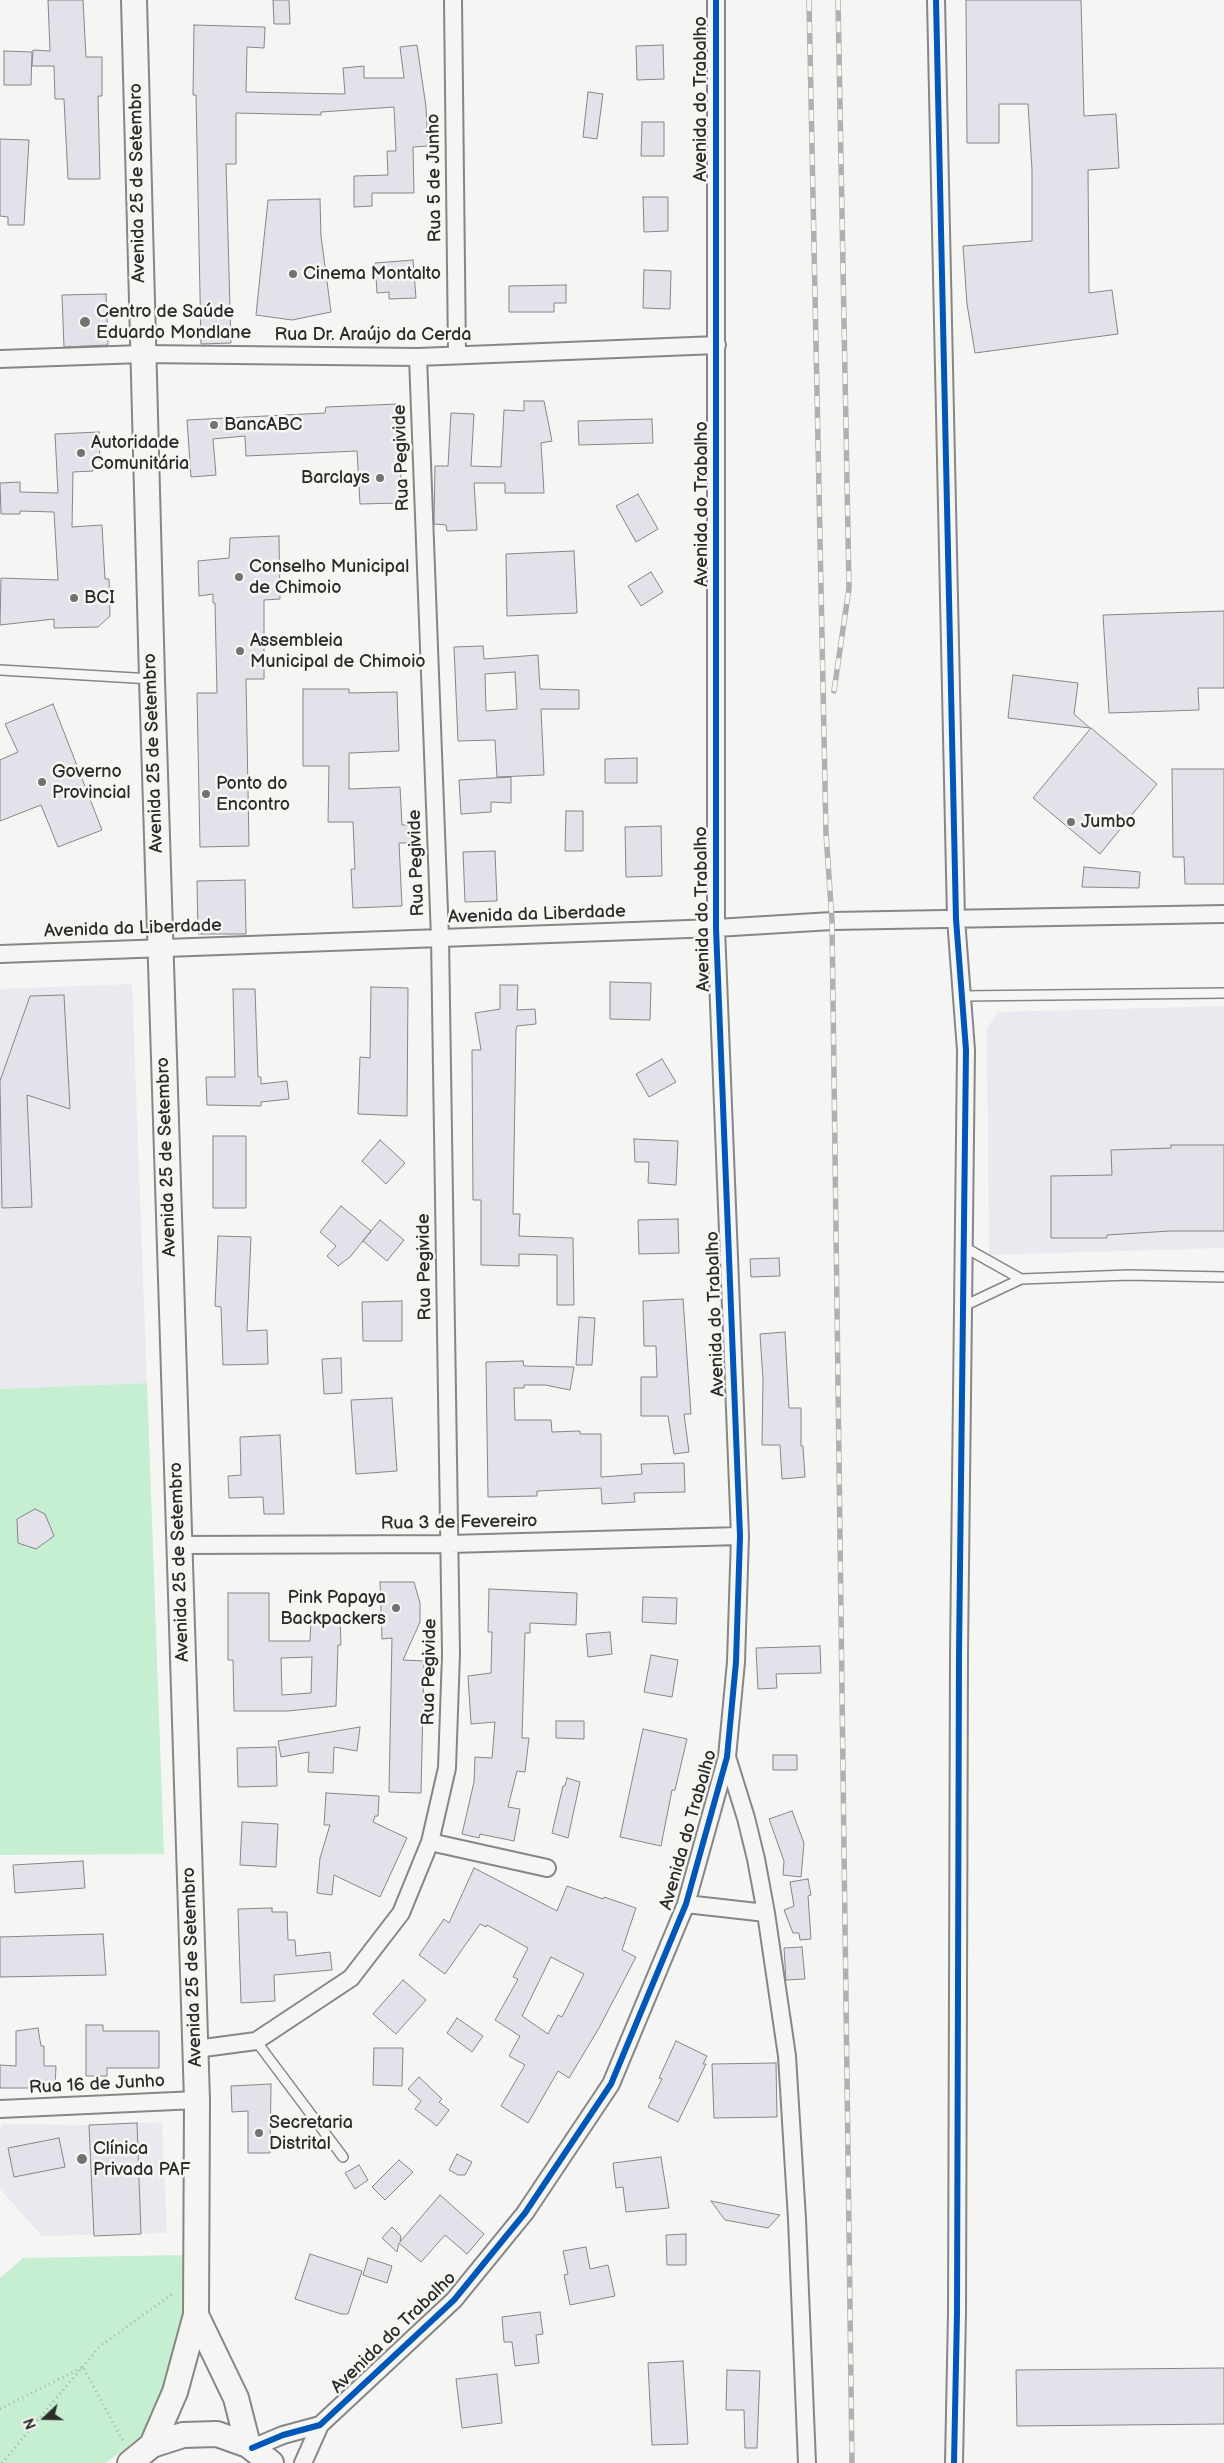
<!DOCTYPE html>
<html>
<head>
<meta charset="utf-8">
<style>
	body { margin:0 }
	#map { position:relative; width:1224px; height:2463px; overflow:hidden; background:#f5f5f3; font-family:"Balsamiq Sans",sans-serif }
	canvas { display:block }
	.north { position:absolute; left:20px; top:2393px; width:50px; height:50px; -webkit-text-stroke:4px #f6f6f2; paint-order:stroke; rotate:249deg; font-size:14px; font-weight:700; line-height:20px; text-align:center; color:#2b2b2b }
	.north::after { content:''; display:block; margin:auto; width:18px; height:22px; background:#2b2b2b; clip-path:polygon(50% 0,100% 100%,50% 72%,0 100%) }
</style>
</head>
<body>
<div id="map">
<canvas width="1224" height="2463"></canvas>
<div class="north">N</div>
</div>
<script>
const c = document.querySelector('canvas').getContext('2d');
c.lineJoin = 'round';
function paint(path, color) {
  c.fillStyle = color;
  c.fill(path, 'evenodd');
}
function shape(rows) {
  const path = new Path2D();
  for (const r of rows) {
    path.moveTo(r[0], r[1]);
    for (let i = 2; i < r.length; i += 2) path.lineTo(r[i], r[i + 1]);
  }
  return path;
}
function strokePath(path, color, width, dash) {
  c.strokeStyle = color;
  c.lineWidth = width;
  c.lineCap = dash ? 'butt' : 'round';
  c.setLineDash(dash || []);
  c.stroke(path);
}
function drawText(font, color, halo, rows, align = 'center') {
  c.font = font + ' "Balsamiq Sans",sans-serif';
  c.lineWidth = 5;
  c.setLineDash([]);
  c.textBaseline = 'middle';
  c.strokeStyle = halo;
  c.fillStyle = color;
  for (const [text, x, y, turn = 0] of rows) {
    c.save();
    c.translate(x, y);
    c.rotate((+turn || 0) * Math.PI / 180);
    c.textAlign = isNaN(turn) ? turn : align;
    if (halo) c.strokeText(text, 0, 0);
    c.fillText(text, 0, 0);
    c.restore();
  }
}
paint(shape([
	[132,984,147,1383,0,1389,0,989],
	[1224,1006,1224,1248,989,1255,987,1028,998,1012],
	[162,2122,167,2233,42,2236,0,2189,0,2128,4,2124,89,2125]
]), '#eae9ef');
paint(shape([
	[147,1383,164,1854,0,1855,0,1389],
	[184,2255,181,2364,163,2405,142,2435,106,2463,0,2463,0,2278,23,2258]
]), '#c6eed1');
const building = shape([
	[48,0,83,0,86,57,102,57,102,96,98,96,100,179,68,179,64,99,55,99,54,66,32,66,33,50,50,51,48,0],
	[273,0,289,0,290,24,274,24,273,0],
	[966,0,1081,0,1084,116,1116,114,1119,168,1088,170,1089,293,1112,290,1118,334,975,353,967,304,963,246,1032,241,1032,170,1028,104,999,104,999,143,967,143,966,0],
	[194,25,265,27,264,48,247,47,246,92,345,94,343,68,364,66,364,78,404,78,400,47,417,45,426,107,428,146,413,147,414,193,372,193,372,206,354,207,354,176,388,175,387,151,396,151,394,107,321,112,321,115,236,113,236,164,226,164,231,343,201,344,196,95,193,95,194,25],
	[663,45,664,79,637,80,636,46,663,45],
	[4,51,32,52,31,85,4,85,4,51],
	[588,92,603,94,597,139,583,137,588,92],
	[642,122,664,122,664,156,641,156,642,122],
	[0,139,29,140,24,225,8,225,8,217,0,216,0,139],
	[643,197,668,197,668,231,644,232,643,197],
	[320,199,321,236,331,312,292,320,256,315,268,200,320,199],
	[413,260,416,298,389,299,389,292,377,293,375,263,413,260],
	[644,270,671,271,670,309,643,308,644,270],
	[566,285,566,303,554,303,554,312,509,312,509,286,566,285],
	[106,294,108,345,64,347,62,295,106,294],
	[524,401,544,401,552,441,541,443,544,493,505,493,505,483,474,483,477,530,447,531,446,525,434,524,435,466,448,466,451,413,474,414,471,466,501,467,504,410,524,411,524,401],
	[398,404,402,503,360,504,357,451,246,456,245,436,213,439,216,475,191,477,187,420,325,413,326,407,398,404],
	[652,419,653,443,579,445,578,421,652,419],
	[99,432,100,460,92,460,93,471,73,472,72,527,102,525,105,579,109,579,110,616,98,627,54,628,54,619,0,625,1,578,58,580,54,512,20,511,20,514,1,514,0,483,20,482,20,492,58,493,55,434,99,432],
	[638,494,658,529,636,542,616,506,638,494],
	[279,536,280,599,264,600,264,679,246,679,249,846,200,847,197,693,217,693,215,603,213,603,213,594,199,596,198,561,229,558,230,538,279,536],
	[574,551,577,613,507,616,506,554,574,551],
	[651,572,663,592,641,606,628,586,651,572],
	[1224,611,1224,688,1198,688,1199,710,1109,713,1103,615,1224,611],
	[483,646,484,659,538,655,540,689,579,690,579,709,541,709,544,775,497,777,495,740,458,741,454,647,483,646],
	[515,672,517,709,486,711,485,674,515,672],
	[1013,675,1078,683,1074,714,1090,728,1008,718,1013,675],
	[303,689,349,689,349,693,397,692,399,751,349,753,349,789,400,787,402,825,412,825,413,843,399,843,402,906,353,908,351,869,355,869,353,822,328,822,329,766,303,766,303,689],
	[53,704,102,830,58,847,41,805,0,821,0,760,18,752,5,724,53,704],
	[1091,728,1157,784,1100,854,1033,798,1091,728],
	[637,758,637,783,605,783,605,759,637,758],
	[1172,769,1224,769,1224,884,1185,884,1184,857,1173,857,1172,769],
	[511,777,511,803,491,802,491,812,461,814,459,780,511,777],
	[566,811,583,811,583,851,565,851,566,811],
	[661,826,662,876,626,877,625,827,661,826],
	[495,851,497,901,465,902,463,852,495,851],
	[1084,867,1140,872,1139,888,1082,887,1084,867],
	[245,880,246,934,198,934,197,881,245,880],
	[610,982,651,983,650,1020,610,1019,610,982],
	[500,985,518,985,517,1010,535,1009,536,1024,517,1026,516,1030,513,1214,520,1214,519,1236,573,1238,574,1305,557,1305,557,1255,519,1254,519,1266,481,1265,481,1200,473,1200,472,1050,481,1050,475,1013,500,1009,500,985],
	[371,987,408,988,407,1116,358,1114,360,1057,370,1058,371,987],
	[233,989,255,989,258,1077,261,1077,261,1084,287,1081,289,1099,261,1102,261,1106,207,1105,206,1077,235,1077,233,989],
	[64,995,70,1109,27,1095,32,1207,2,1208,0,1081,30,996,64,995],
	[662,1059,676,1082,649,1097,636,1074,662,1059],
	[213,1136,246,1136,246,1208,213,1208,213,1136],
	[634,1139,678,1141,676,1185,648,1183,649,1162,635,1162,634,1139],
	[380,1140,405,1163,386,1184,362,1161,380,1140],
	[1171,1145,1224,1145,1224,1231,1170,1231,1107,1235,1107,1238,1051,1238,1051,1176,1112,1175,1111,1150,1171,1148,1171,1145],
	[341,1206,371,1231,350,1257,338,1266,327,1256,336,1246,320,1232,341,1206],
	[678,1219,679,1253,639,1254,638,1220,678,1219],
	[380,1220,404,1240,387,1261,363,1241,380,1220],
	[218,1236,251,1237,247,1331,267,1330,268,1364,223,1365,221,1307,215,1306,218,1236],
	[779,1258,780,1276,751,1277,750,1259,779,1258],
	[683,1299,691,1414,684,1414,689,1452,674,1454,668,1416,641,1416,641,1377,657,1377,656,1346,644,1346,643,1301,683,1299],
	[402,1301,402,1341,363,1341,362,1302,402,1301],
	[579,1317,595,1318,592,1365,576,1365,579,1317],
	[785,1332,789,1408,801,1408,801,1446,803,1446,805,1477,782,1479,780,1445,762,1445,763,1380,760,1334,785,1332],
	[341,1358,342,1393,324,1394,322,1359,341,1358],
	[523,1361,524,1366,574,1367,570,1390,545,1385,524,1385,524,1388,514,1388,515,1420,551,1420,552,1432,580,1431,580,1434,601,1434,601,1477,642,1474,641,1464,684,1463,685,1492,634,1493,635,1502,602,1504,601,1488,537,1491,537,1496,488,1497,486,1362,523,1361],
	[392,1398,397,1471,356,1474,351,1400,392,1398],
	[280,1435,284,1514,264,1514,263,1497,229,1498,228,1476,241,1475,240,1437,280,1435],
	[35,1509,45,1514,54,1536,36,1549,18,1543,17,1519,35,1509],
	[380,1582,414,1582,420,1603,420,1622,403,1660,424,1661,421,1793,389,1792,392,1638,382,1639,380,1582],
	[489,1589,577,1593,576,1625,530,1623,530,1633,525,1633,522,1738,529,1738,525,1772,517,1771,508,1807,520,1809,514,1841,480,1834,479,1838,462,1834,474,1782,475,1757,492,1758,495,1722,471,1724,468,1676,491,1673,492,1632,488,1632,489,1589],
	[228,1593,269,1593,269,1641,310,1641,311,1617,340,1617,341,1645,338,1645,336,1706,288,1711,234,1711,233,1660,228,1660,228,1593],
	[312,1657,311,1693,282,1695,281,1658,312,1657],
	[643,1597,677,1598,676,1624,642,1622,643,1597],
	[610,1632,612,1654,588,1657,586,1634,610,1632],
	[820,1646,821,1673,776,1674,777,1688,758,1689,756,1648,820,1646],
	[651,1655,678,1660,672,1697,644,1692,651,1655],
	[556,1721,584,1721,584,1739,556,1738,556,1721],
	[360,1727,357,1751,334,1747,333,1773,308,1772,309,1752,281,1757,278,1741,360,1727],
	[643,1729,687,1739,675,1790,672,1790,661,1846,620,1837,643,1729],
	[276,1747,277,1786,238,1787,237,1748,276,1747],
	[773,1755,797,1755,797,1770,773,1770,773,1755],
	[567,1778,580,1782,568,1838,552,1833,563,1786,565,1786,567,1778],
	[326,1793,379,1796,378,1816,375,1816,373,1822,407,1838,380,1897,334,1875,332,1895,317,1893,320,1858,330,1825,324,1825,326,1793],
	[792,1811,804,1843,801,1877,783,1875,784,1861,769,1819,792,1811],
	[242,1822,278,1824,276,1867,240,1865,242,1822],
	[83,1861,85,1888,15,1893,13,1865,83,1861],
	[474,1868,557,1911,567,1886,603,1899,604,1897,636,1908,622,1950,636,1957,599,2028,569,2078,558,2071,528,2123,501,2106,525,2065,509,2056,520,2036,495,2020,518,1979,513,1977,528,1948,487,1925,486,1927,480,1924,445,1974,419,1955,444,1919,449,1923,474,1868],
	[551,1957,584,1974,562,2017,558,2015,548,2034,522,2016,551,1957],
	[808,1879,811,1895,808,1896,811,1939,800,1940,799,1933,793,1933,784,1910,794,1906,790,1882,808,1879],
	[272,1908,272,1912,287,1912,288,1940,295,1940,296,1956,330,1952,332,1970,274,1975,275,2001,241,2003,238,1909,272,1908],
	[103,1934,106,1975,0,1977,0,1937,103,1934],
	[802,1947,805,1979,786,1980,784,1948,802,1947],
	[403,1980,426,2000,396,2034,373,2014,403,1980],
	[457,2018,483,2036,472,2052,447,2033,457,2018],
	[86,2025,103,2025,103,2031,159,2031,159,2068,107,2068,107,2076,86,2076,86,2025],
	[38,2028,41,2046,44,2046,44,2066,56,2066,55,2088,0,2088,0,2065,16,2066,16,2031,38,2028],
	[676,2041,707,2056,703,2064,706,2064,678,2122,648,2107,662,2079,659,2078,676,2041],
	[374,2048,403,2048,402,2086,373,2085,374,2048],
	[776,2063,777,2117,714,2118,712,2064,776,2063],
	[419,2077,442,2099,439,2102,449,2110,437,2126,415,2109,421,2101,408,2089,419,2077],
	[271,2084,270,2153,248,2153,248,2111,232,2112,231,2086,271,2084],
	[137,2123,141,2234,94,2236,89,2125,137,2123],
	[59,2138,65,2167,14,2177,8,2148,59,2138],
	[457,2154,472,2162,465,2175,458,2175,449,2170,457,2154],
	[661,2157,669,2208,626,2212,623,2187,616,2188,613,2163,661,2157],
	[399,2160,413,2172,385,2200,372,2187,399,2160],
	[359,2165,368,2180,355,2189,345,2173,359,2165],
	[440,2195,484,2234,467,2254,445,2235,421,2262,399,2243,397,2252,382,2238,392,2227,401,2236,400,2242,440,2195],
	[711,2201,780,2215,768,2228,725,2220,711,2201],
	[686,2234,686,2265,667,2265,666,2235,686,2234],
	[586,2247,590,2269,608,2265,615,2296,570,2305,564,2275,568,2274,563,2251,586,2247],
	[310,2254,362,2271,348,2314,341,2314,295,2299,310,2254],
	[368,2258,392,2266,387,2283,363,2275,368,2258],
	[540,2312,543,2334,536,2335,539,2363,515,2366,512,2342,504,2342,502,2317,540,2312],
	[683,2361,688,2444,652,2445,648,2363,683,2361],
	[1224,2368,1224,2424,1017,2426,1016,2370,1224,2368],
	[727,2370,760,2371,757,2448,745,2448,744,2410,726,2410,727,2370],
	[497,2374,502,2423,462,2428,456,2379,497,2374]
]);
paint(building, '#e3e2eb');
strokePath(building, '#868685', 1);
const lane = shape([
	[0,670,152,679],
	[962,996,1224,993],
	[964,1247,1021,1279],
	[964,1306,1021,1279,1129,1275,1224,1277],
	[256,2041,343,2157]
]);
const street = shape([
	[453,0,457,355],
	[936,0,956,919,966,1050,959,1654,957,2313,954,2463],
	[0,359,142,354,418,357,717,345],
	[0,954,716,928,832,921,1224,914],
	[179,1545,450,1544,740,1536],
	[727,1757,746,1818,756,1859,766,1913,787,2056,797,2219,807,2463],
	[430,1842,547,1868],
	[686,1904,766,1913],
	[196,2049,256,2041,351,1978,401,1913,430,1842,447,1768,451,1654,440,938,418,357],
	[0,2109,197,2100],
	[252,2448,283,2435,320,2425,454,2300,525,2213,611,2084,686,1904,727,1757,736,1662,740,1536,716,928,716,0],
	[303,2463,320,2425]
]);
const secondary = shape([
	[134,0,152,679,197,2100,196,2315,175,2392,152,2445],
	[196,2315,236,2398,248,2445],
	[130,2463,152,2445,183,2435,217,2434,248,2445,271,2463]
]);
strokePath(lane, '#868685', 12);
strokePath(street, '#868685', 20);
strokePath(secondary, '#868685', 28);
strokePath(shape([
	[0,2409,83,2367,123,2441],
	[2,2463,100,2346,175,2292]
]), '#b0b0af', 3, [1, 4]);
strokePath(lane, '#f5f5f3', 9);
strokePath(street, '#f5f5f3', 16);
strokePath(secondary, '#f5f5f3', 24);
const rail = shape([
	[809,0,826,833,832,921,852,2463],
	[834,691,849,588,838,0]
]);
strokePath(rail, '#b0b0af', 5.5);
strokePath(rail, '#f6f6f2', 4, [11]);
strokePath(shape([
	[936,0,956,919,966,1050,959,1654,957,2313,954,2463],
	[252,2448,283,2435,320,2425,454,2300,525,2213,611,2084,686,1904,727,1757,736,1662,740,1536,716,928,716,0]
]), '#0057b8', 6);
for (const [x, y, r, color] of [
	[293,274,5,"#727271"],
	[85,322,6,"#727271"],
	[214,425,5,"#727271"],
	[81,453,5,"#727271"],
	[380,478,5,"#727271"],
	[239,577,5,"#727271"],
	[74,598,5,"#727271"],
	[240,651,5,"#727271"],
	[42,782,5,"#727271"],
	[206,794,5,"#727271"],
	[1071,822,5,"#727271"],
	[396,1608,5,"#727271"],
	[259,2133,5,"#727271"],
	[82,2159,6,"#727271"]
]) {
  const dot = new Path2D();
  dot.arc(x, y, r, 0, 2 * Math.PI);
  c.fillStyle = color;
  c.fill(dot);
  strokePath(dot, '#f6f6f2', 2);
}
drawText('18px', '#2b2b2b', '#f6f6f2', [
	["Avenida do Trabalho",701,99,-90],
	["Rua 5 de Junho",435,178,-91],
	["Avenida 25 de Setembro",138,183,-91],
	["Rua Dr. Araújo da Cerda",373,335],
	["Rua Pegivide",402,458,-92],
	["Avenida do Trabalho",702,504,-90],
	["Avenida 25 de Setembro",154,753,-92],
	["Rua Pegivide",417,863,-92],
	["Avenida do Trabalho",703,909,-91],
	["Avenida da Liberdade",537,915,-2],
	["Avenida da Liberdade",133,929,-2],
	["Avenida 25 de Setembro",167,1157,-92],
	["Rua Pegivide",425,1267,-91],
	["Avenida do Trabalho",716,1314,-92],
	["Rua 3 de Fevereiro",459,1523,-1],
	["Avenida 25 de Setembro",180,1562,-92],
	["Rua Pegivide",430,1672,-89],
	["Avenida do Trabalho",689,1830,-74],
	["Avenida 25 de Setembro",193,1967,-92],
	["Rua 16 de Junho",97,2085,-3],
	["Avenida do Trabalho",394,2333,-44]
]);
drawText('18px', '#2b2b2b', '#f6f6f2', [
	["Cinema Montalto",303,274],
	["Centro de Saúde",96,312],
	["Eduardo Mondlane",96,333],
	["BancABC",224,425],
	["Autoridade",91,443],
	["Comunitária",91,464],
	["Barclays",370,478,"right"],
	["Conselho Municipal",249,567],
	["de Chimoio",249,588],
	["BCI",84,598],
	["Assembleia",250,641],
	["Municipal de Chimoio",250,662],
	["Governo",52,772],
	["Provincial",52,793],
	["Ponto do",216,784],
	["Encontro",216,805],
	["Jumbo",1081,822],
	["Pink Papaya",386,1598,"right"],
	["Backpackers",386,1619,"right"],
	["Secretaria",269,2123],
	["Distrital",269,2144],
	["Clínica",93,2149],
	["Privada PAF",93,2170]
], 'left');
</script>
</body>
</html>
